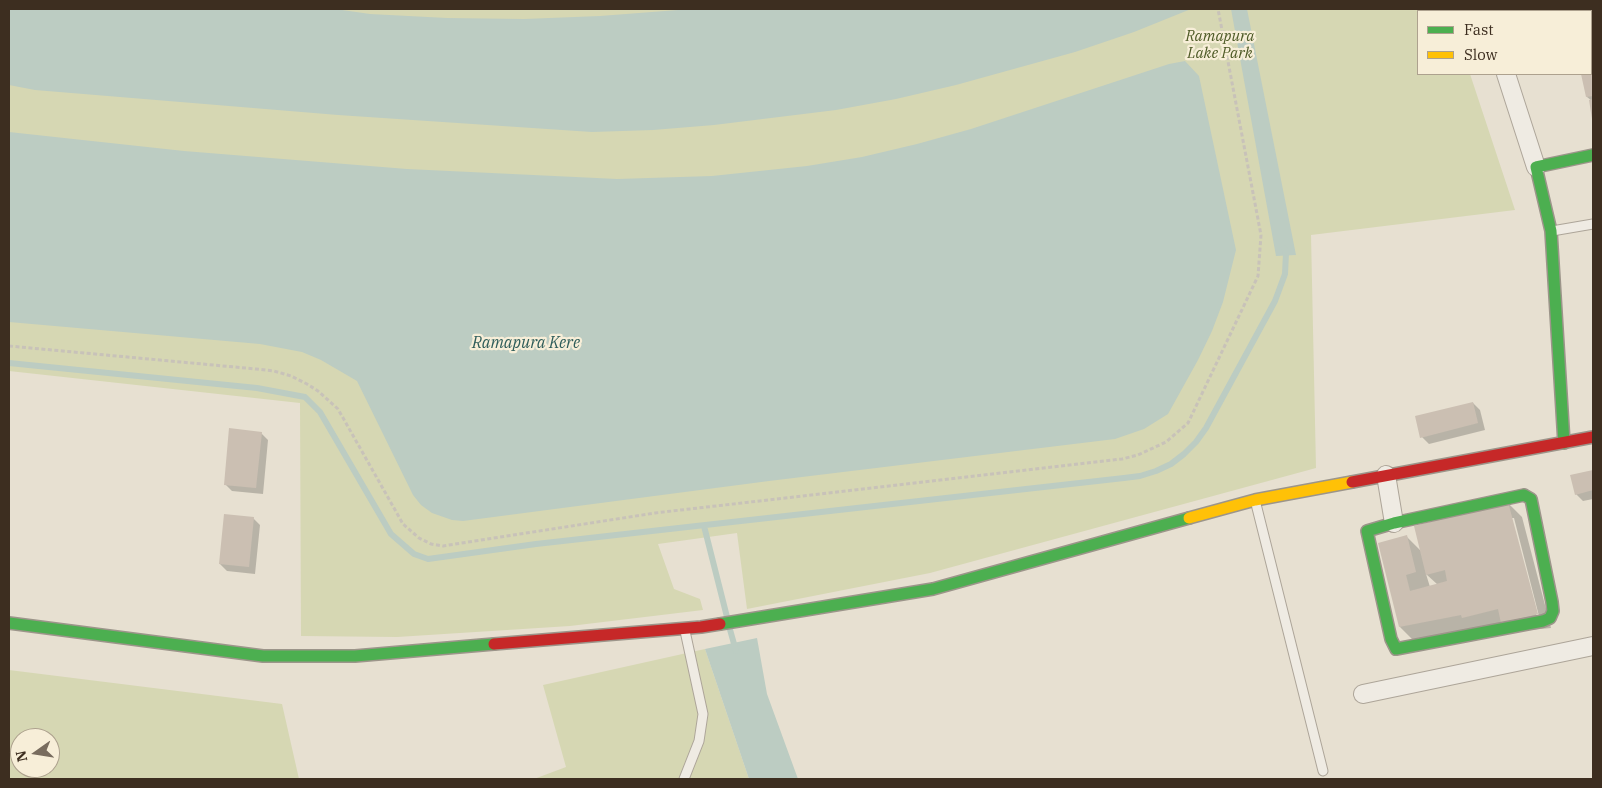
<!DOCTYPE html>
<html>
<head>
<meta charset="utf-8">
<style>
	body { margin:0 }
	#map { position:relative; width:1602px; height:788px; overflow:hidden; background:#e7e0d1; font-family:"IBM Plex Serif",serif }
	canvas { display:block }
	.frame { position:absolute; inset:0; border:10px solid #3d2e20; pointer-events:none }
	.legend { position:absolute; left:1417px; top:10px; width:175px; height:65px; box-sizing:border-box; background:#f7eed8; border:1px solid #ada18e; margin:0; padding:6px 9px; list-style:none; font-size:15px; color:#3d2e20 }
	.legend li { display:flex; align-items:center; gap:10px; height:25px }
	.legend b { width:25px; border:1px solid #ada18e }
	.north { position:absolute; left:10px; top:728px; width:50px; height:50px; box-sizing:border-box; background:#f7eed8; border:1px solid #ada18e; border-radius:50%; rotate:257deg; font-size:14px; font-weight:700; line-height:20px; text-align:center; color:#3d2e20 }
	.north::after { content:''; display:block; margin:auto; width:18px; height:22px; background:#786c5e; clip-path:polygon(50% 0,100% 100%,50% 72%,0 100%) }
</style>
</head>
<body>
<div id="map">
<canvas width="1602" height="788"></canvas>
<div class="frame"></div>
<ul class="legend">
<li><b style="height:6px;background:#4caf50"></b>Fast</li>
<li><b style="height:6px;background:#ffc107"></b>Slow</li>
</ul>
<div class="north">N</div>
</div>
<script>
const c = document.querySelector('canvas').getContext('2d');
c.lineJoin = 'round';
function paint(path, color) {
  c.fillStyle = color;
  c.fill(path, 'evenodd');
}
function shape(rows) {
  const path = new Path2D();
  for (const r of rows) {
    path.moveTo(r[0], r[1]);
    for (let i = 2; i < r.length; i += 2) path.lineTo(r[i], r[i + 1]);
  }
  return path;
}
function strokePath(path, color, width, dash) {
  c.strokeStyle = color;
  c.lineWidth = width;
  c.lineCap = dash ? 'butt' : 'round';
  c.setLineDash(dash || []);
  c.stroke(path);
}
function drawText(font, color, halo, rows, align = 'center') {
  c.font = font + ' "IBM Plex Serif",serif';
  c.lineWidth = 4.5;
  c.setLineDash([]);
  c.textBaseline = 'middle';
  c.strokeStyle = halo;
  c.fillStyle = color;
  for (const [text, x, y, turn = 0] of rows) {
    c.save();
    c.translate(x, y);
    c.rotate((+turn || 0) * Math.PI / 180);
    c.textAlign = isNaN(turn) ? turn : align;
    if (halo) c.strokeText(text, 0, 0);
    c.fillText(text, 0, 0);
    c.restore();
  }
}
paint(shape([
	[9,9,1449,9,1450,11,1418,11,1418,74,1470,74,1515,210,1311,235,1316,468,930,573,747,609,737,533,658,544,674,589,700,599,703,610,570,626,397,637,301,636,300,403,9,371],
	[705,649,749,779,534,779,566,767,543,685],
	[9,670,282,704,299,779,9,779],
	[20,738,50,738,50,768,20,768]
]), '#d6d7b3');
paint(shape([
	[9,9,335,9,370,14,447,18,524,19,600,16,691,9,1191,9,1134,32,1075,52,956,85,896,99,836,110,714,125,653,130,592,132,338,115,35,90,9,85],
	[1231,9,1247,9,1296,255,1276,256],
	[1185,61,1199,76,1236,250,1223,302,1212,331,1198,360,1168,414,1144,429,1115,439,769,481,463,521,452,520,432,513,421,505,413,495,357,381,321,360,302,352,260,344,9,322,9,132,184,151,407,169,617,179,712,176,807,166,862,157,917,144,971,129,1169,64],
	[757,638,767,694,798,779,749,779,705,649]
]), '#bcccc2');
paint(shape([
	[1591,12,1593,15,1593,47,1591,48],
	[1593,63,1593,117,1590,101,1592,101,1587,97,1583,74,1591,74,1591,64],
	[1473,403,1480,410,1485,430,1429,444,1422,437],
	[261,433,268,440,263,494,232,491,225,484],
	[1593,472,1593,499,1583,501,1576,494,1572,476],
	[1508,503,1522,517,1551,628,1414,641,1400,627,1407,537,1421,551],
	[1511,518,1514,518,1540,620,1538,621],
	[1426,574,1438,585,1430,587],
	[253,518,260,525,255,574,227,571,220,564]
]), '#0003');
strokePath(shape([
	[9,363,257,388,305,397,320,412,391,534,414,554,428,559,536,544,1124,478,1140,476,1156,471,1171,464,1184,454,1196,442,1206,428,1275,301,1285,274,1286,253,1284,248],
	[704,526,727,617],
	[729,626,736,651]
]), '#bcccc2', 6);
paint(shape([
	[1591,20,1593,28,1593,39,1591,39],
	[1591,62,1593,62,1593,96,1586,97,1581,74,1591,74],
	[1593,99,1593,119,1592,119,1589,100],
	[1473,402,1478,423,1420,438,1415,416],
	[229,428,262,432,256,488,224,485],
	[1593,470,1593,490,1575,495,1570,475],
	[1508,502,1538,614,1501,623,1498,609,1462,618,1461,615,1399,627,1378,543,1407,535,1416,572,1406,575,1410,591,1447,581,1445,570,1426,575,1414,526],
	[224,514,254,517,249,567,219,564]
]), '#cbbfb2');
const lane = shape([
	[1552,231,1593,224],
	[1255,500,1323,771],
	[684,779,699,741,703,714,685,631]
]);
const street = shape([
	[1486,9,1487,11],
	[1553,11,1568,9],
	[1591,49,1593,49],
	[1506,74,1536,167],
	[1386,475,1394,523],
	[1363,694,1593,646]
]);
const fast = shape([
	[1564,443,1551,231,1536,167,1593,155],
	[1524,495,1531,499,1552,602,1553,611,1550,618,1543,621,1396,649,1391,639,1367,531,1394,523,1524,495],
	[9,623,263,656,355,656,494,644],
	[720,624,933,589,1189,518]
]);
const slow = shape([
	[1189,518,1255,500,1352,482]
]);
const jam = shape([
	[1352,482,1593,437],
	[494,644,701,627,720,624]
]);
strokePath(lane, '#ada599', 11);
strokePath(street, '#ada599', 20);
strokePath(fast, '#9c958a', 14);
strokePath(slow, '#9c958a', 14);
strokePath(jam, '#9c958a', 14);
strokePath(shape([
	[9,346,256,369,274,371,291,376,307,384,318,391,338,409,403,524,419,538,431,544,443,546,655,513,1122,459,1138,455,1166,442,1188,423,1258,276,1261,235,1218,9]
]), '#c8c2b9', 3, [4, 2.5]);
strokePath(lane, '#efebe3', 9);
strokePath(street, '#efebe3', 18);
strokePath(fast, '#4caf50', 11);
strokePath(slow, '#ffc107', 11);
strokePath(jam, '#c62828', 11);
drawText('italic 15px', '#4d5a26', '#f7eed8', [
	["Ramapura",1220,37],
	["Lake Park",1220,54]
]);
drawText('italic 16px', '#2f5d5a', '#f7eed8', [
	["Ramapura Kere",526,343]
]);
</script>
</body>
</html>
